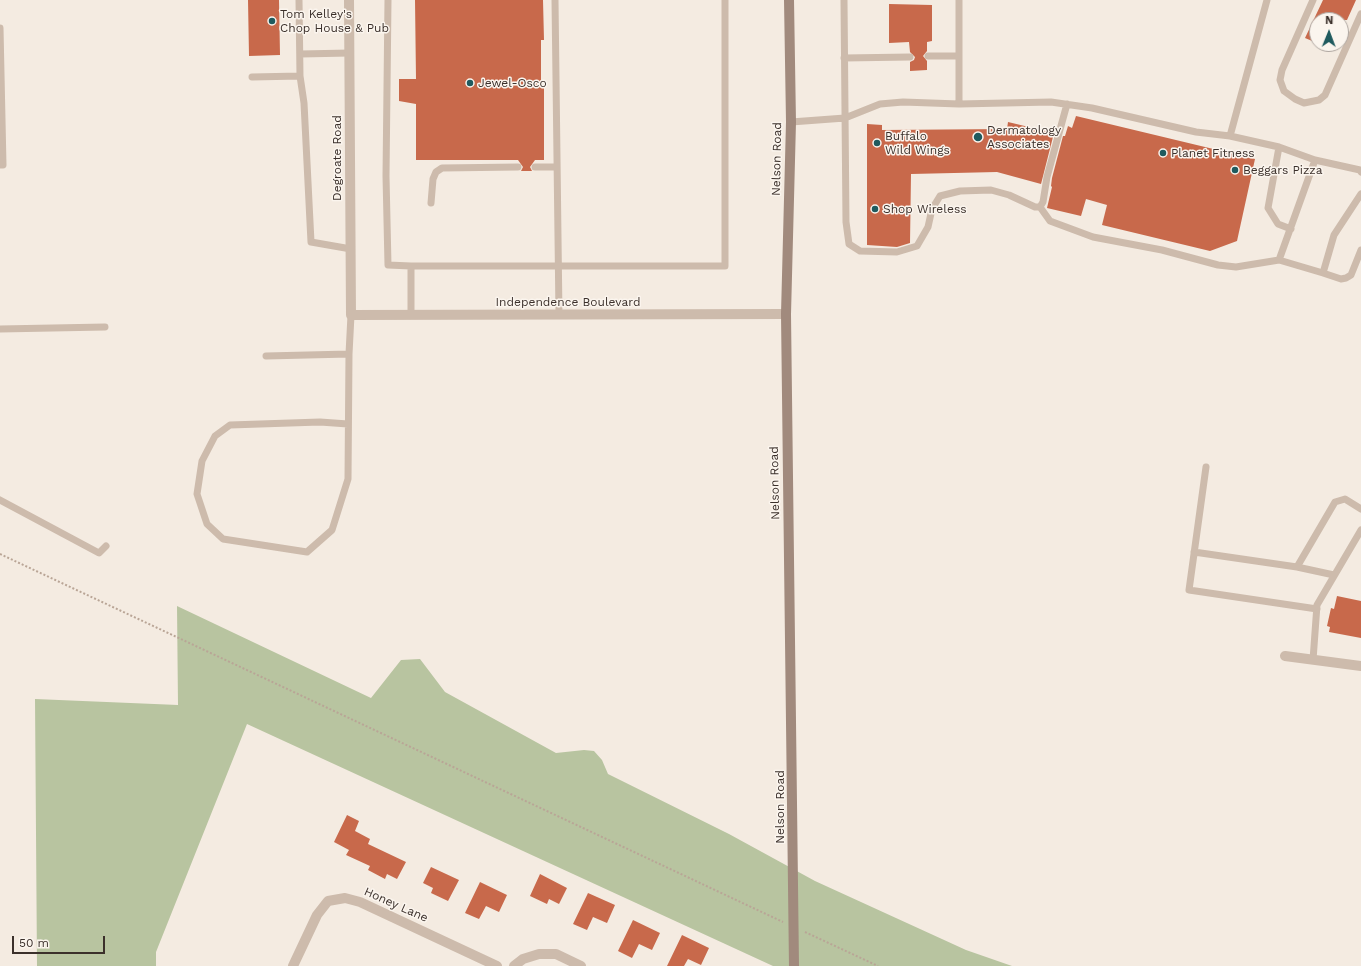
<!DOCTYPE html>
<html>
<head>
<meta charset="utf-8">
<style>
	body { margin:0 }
	#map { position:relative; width:1361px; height:966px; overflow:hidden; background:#f4ebe1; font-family:"Work Sans",sans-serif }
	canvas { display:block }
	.north { position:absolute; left:1309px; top:12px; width:40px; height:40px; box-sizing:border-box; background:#fbf5ee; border:1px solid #aea6a0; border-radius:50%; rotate:1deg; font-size:11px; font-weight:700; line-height:16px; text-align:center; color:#3b302b }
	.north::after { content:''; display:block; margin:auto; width:14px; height:18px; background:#1f5a5e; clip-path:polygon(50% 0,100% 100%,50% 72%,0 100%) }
	.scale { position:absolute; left:12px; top:936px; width:93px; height:18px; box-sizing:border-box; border:2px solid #3b302b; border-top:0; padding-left:5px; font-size:12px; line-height:14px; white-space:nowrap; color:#3b302b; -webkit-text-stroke:3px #fbf5ee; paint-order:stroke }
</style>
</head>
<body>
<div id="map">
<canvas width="1361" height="966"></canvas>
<div class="north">N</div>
<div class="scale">50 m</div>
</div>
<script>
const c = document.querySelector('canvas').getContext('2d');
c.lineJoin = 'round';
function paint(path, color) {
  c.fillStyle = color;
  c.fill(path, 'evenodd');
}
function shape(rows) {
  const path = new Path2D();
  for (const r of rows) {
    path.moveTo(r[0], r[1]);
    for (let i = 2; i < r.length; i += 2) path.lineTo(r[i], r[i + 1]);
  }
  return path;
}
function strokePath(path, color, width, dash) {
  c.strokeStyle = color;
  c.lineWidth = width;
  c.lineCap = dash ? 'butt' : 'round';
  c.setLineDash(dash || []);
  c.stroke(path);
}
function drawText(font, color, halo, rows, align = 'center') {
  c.font = font + ' "Work Sans",sans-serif';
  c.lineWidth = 3;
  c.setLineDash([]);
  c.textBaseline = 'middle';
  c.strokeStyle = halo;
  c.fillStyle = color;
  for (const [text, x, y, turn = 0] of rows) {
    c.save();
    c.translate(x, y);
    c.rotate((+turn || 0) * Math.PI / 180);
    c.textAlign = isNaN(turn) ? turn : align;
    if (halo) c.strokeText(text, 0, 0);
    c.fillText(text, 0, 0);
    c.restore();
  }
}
paint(shape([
	[177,606,371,698,401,660,420,659,445,692,556,753,584,750,594,751,602,760,608,774,729,834,815,881,966,950,1012,966,773,966,247,724,156,952,156,966,37,966,35,699,178,705]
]), '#b8c4a0');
paint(shape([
	[248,0,279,0,280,55,249,56],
	[415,0,543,0,544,40,541,40,541,87,544,87,544,160,535,160,530,167,532,171,521,171,523,167,518,160,416,160,416,104,399,101,399,79,416,79],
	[1323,0,1356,0,1347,20,1317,20,1317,43,1305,38],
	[889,4,932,5,932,41,927,42,927,51,923,56,927,61,927,70,910,71,910,62,914,60,915,57,910,52,909,42,889,43],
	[1076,116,1255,159,1237,241,1210,251,1102,225,1107,205,1086,199,1081,216,1047,208,1052,187,1051,186,1052,178,1063,136,1065,136,1068,126,1072,128],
	[1008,122,1054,133,1041,184,997,172,911,174,910,243,897,247,867,245,867,124,882,125,882,130,1007,129],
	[1337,596,1361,601,1361,638,1329,632,1330,627,1327,626,1331,608,1334,609],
	[347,815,359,821,355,831,370,839,368,844,406,862,397,879,387,874,385,879,368,870,370,866,346,855,349,850,334,842],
	[431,867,459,880,448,901,431,893,433,888,423,883],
	[540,874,567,888,559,904,549,899,547,904,530,896],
	[480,882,507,895,499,912,486,906,479,919,465,913],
	[588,893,615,905,607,923,593,917,587,930,573,924],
	[633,920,660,933,652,950,639,944,632,958,618,951],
	[682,935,709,948,701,965,688,959,684,966,667,966]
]), '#c8694b');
strokePath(shape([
	[0,554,783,922],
	[805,932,878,966]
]), '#b9a596', 2, [2, 2]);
strokePath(shape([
	[388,0,386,176,388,265,411,266,411,315],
	[555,0,559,315],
	[844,0,846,222,849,244,860,251,897,252,917,246,928,227,932,209,940,196,960,191,991,190,1009,195,1035,207,1040,207,1043,202,1047,177,1067,104],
	[959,0,959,104],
	[1313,0,1282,70,1280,80,1284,91,1295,99,1304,103,1319,100,1325,95,1361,14],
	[0,28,3,165,0,165],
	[300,54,350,53],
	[928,56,959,56],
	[844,58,910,57],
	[300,76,304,103,311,242,351,249],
	[252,77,300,76,299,0],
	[791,122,845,118,880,104,903,102,959,104,1051,102,1092,108,1196,132,1230,136,1267,0],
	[1230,136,1279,147,1315,160,1360,170,1361,172],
	[1279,147,1268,208,1278,224,1291,229],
	[1315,160,1279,260,1323,273,1334,235,1361,194],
	[535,167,557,167],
	[431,203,433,179,436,172,442,168,518,167],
	[1040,207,1050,221,1093,237,1162,250,1218,265,1236,267,1279,260],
	[411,266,725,266,725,0],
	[1323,273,1341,279,1346,278,1351,275,1361,250],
	[0,329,105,327],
	[266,356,349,354,351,315],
	[348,424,320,422,230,425,215,436,202,461,197,494,207,524,223,539,307,552,332,530,348,479,349,354],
	[1206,467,1189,590,1317,609],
	[0,500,99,553,106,546],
	[1194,552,1297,567,1334,575],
	[1297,567,1335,502,1345,499,1361,509],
	[1313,660,1317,605,1361,530]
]), '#cdbbac', 7);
strokePath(shape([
	[349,0,351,315,786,314],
	[1285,656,1361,666],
	[293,966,317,915,328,901,345,898,360,902,497,966],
	[514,966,523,959,539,954,556,954,581,966]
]), '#cdbbac', 10);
strokePath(shape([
	[789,0,791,122,786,314,794,966]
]), '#a18a7d', 10);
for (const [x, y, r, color] of [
	[272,21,4,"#1f5a5e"],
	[470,83,4,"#1f5a5e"],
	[978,137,5,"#1f5a5e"],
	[877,143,4,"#1f5a5e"],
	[1163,153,4,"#1f5a5e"],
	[1235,170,4,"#1f5a5e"],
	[875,209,4,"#1f5a5e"]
]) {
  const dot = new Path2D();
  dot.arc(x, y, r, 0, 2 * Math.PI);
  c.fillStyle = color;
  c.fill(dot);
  strokePath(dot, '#fbf5ee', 1.5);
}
drawText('12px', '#3b302b', '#fbf5ee', [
	["Tom Kelley's",280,14],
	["Chop House & Pub",280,28],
	["Jewel-Osco",478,83],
	["Dermatology",987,130],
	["Associates",987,144],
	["Buffalo",885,136],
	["Wild Wings",885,150],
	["Planet Fitness",1171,153],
	["Beggars Pizza",1243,170],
	["Shop Wireless",883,209]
], 'left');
drawText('12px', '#3b302b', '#fbf5ee', [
	["Degroate Road",337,158,-90],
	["Nelson Road",777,159,-89],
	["Independence Boulevard",568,302],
	["Nelson Road",775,483,-91],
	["Nelson Road",780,807,-90],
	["Honey Lane",396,905,24]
]);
</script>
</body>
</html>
